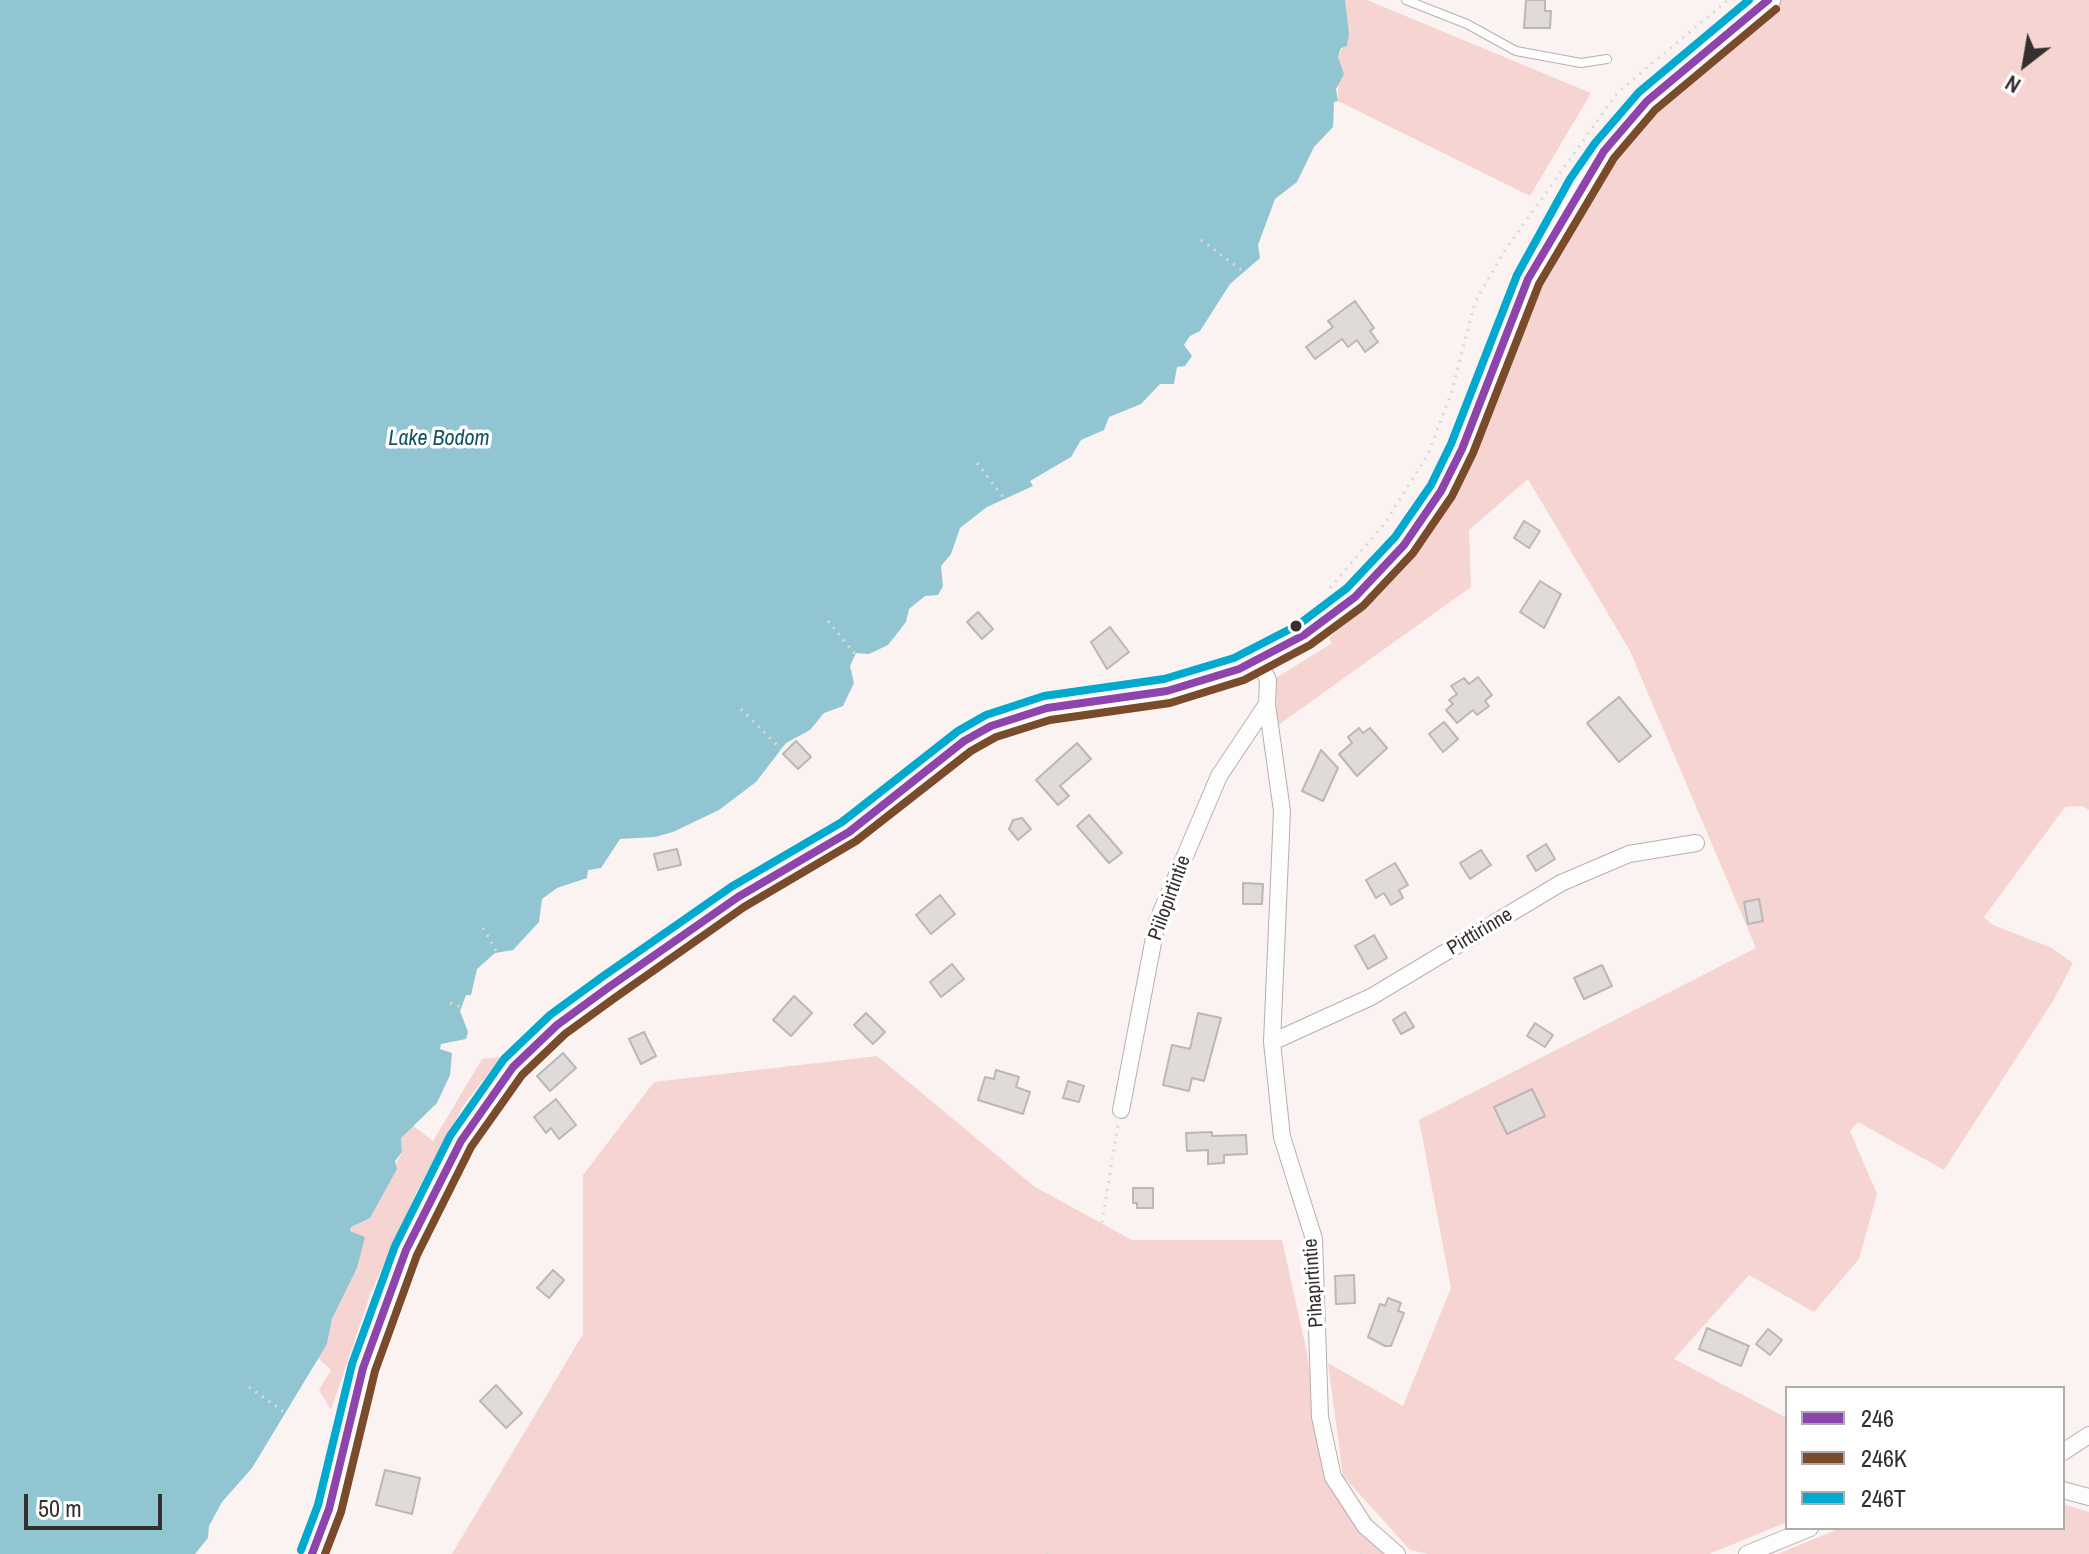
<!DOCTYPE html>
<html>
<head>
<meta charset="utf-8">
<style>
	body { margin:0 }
	#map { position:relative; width:2089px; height:1554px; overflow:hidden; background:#faf3f2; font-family:"Archivo Narrow",sans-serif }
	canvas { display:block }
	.legend { position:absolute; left:1785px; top:1386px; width:280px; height:144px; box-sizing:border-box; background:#fff; border:2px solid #aeacac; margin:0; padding:10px 14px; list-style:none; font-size:24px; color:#352f2f }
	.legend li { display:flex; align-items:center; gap:16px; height:40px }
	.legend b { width:40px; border:2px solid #aeacac }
	.north { position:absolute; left:1985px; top:24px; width:80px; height:80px; -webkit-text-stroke:6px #fff; paint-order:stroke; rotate:211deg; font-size:22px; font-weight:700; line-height:32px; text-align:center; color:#352f2f }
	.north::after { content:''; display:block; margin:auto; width:28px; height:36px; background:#352f2f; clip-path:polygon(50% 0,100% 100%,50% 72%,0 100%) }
	.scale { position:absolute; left:24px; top:1494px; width:138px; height:36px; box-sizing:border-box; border:4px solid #352f2f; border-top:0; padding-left:10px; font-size:24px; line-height:28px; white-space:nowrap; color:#352f2f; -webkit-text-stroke:6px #fff; paint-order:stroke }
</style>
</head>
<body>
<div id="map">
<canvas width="2089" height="1554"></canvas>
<ul class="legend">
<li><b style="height:10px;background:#8e44ad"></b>246</li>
<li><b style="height:10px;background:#7a4b2a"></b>246K</li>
<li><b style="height:10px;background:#00a9ce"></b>246T</li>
</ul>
<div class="north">N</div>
<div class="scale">50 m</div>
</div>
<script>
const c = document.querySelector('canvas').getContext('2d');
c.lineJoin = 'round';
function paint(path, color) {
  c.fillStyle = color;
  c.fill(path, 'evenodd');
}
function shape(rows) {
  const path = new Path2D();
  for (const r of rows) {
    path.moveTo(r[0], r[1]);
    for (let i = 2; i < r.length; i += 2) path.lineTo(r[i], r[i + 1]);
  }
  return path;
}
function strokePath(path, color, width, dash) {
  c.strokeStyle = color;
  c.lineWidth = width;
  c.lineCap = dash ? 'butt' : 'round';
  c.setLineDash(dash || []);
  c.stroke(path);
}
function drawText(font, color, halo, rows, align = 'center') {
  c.font = font + ' "Archivo Narrow",sans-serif';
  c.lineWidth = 7;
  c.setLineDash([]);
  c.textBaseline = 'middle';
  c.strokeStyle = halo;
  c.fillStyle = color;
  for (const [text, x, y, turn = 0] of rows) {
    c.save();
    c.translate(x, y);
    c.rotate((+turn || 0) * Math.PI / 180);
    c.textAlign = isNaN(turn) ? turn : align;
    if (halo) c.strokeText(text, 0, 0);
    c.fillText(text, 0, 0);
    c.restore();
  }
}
paint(shape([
	[1345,0,1367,0,1591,93,1530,196,1338,101,1338,58,1349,33],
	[1780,0,2089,0,2089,810,2082,806,2065,807,1984,917,1993,925,2052,948,2073,963,2053,1001,1944,1170,1858,1122,1850,1131,1877,1194,1859,1259,1814,1312,1749,1275,1674,1359,1787,1418,1787,1522,1709,1554,1429,1554,1410,1550,1343,1476,1328,1363,1403,1406,1451,1288,1419,1120,1756,948,1630,651,1528,479,1469,530,1471,587,1277,726,1276,678,1332,643,1329,638,1391,577,1427,530,1533,291,1573,215,1643,113],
	[877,1056,1035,1187,1132,1240,1282,1240,1307,1353,1325,1477,1359,1529,1387,1554,452,1554,583,1334,583,1175,654,1082],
	[501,1057,464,1105,418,1189,370,1295,331,1410,319,1390,331,1370,318,1358,327,1344,332,1319,357,1268,364,1237,350,1231,351,1227,370,1218,402,1152,401,1138,412,1125,433,1141,482,1059],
	[2063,1504,2089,1512,2089,1554,1777,1554,1841,1528,2063,1528]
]), '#f6d4d2');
paint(shape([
	[0,0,1345,0,1349,33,1347,46,1341,48,1338,57,1344,74,1336,89,1338,101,1334,102,1333,127,1314,147,1297,182,1275,199,1258,245,1260,258,1230,284,1200,331,1190,336,1184,345,1192,356,1185,366,1177,367,1174,384,1160,384,1141,404,1109,417,1104,430,1081,440,1071,457,1030,481,1033,486,987,507,960,528,951,554,941,566,943,586,938,595,925,596,909,609,906,622,888,645,869,654,856,653,850,666,854,683,843,706,824,713,810,730,786,743,756,782,719,810,673,832,655,837,620,839,601,868,588,870,587,878,557,888,542,899,539,922,513,950,495,953,477,969,471,995,466,995,460,1011,468,1032,466,1039,441,1044,440,1049,452,1053,450,1075,437,1103,401,1138,402,1152,395,1161,397,1169,370,1218,351,1227,350,1231,365,1237,357,1268,332,1319,327,1344,252,1468,222,1502,209,1526,208,1538,195,1554,0,1554]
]), '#91c5d1');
const building = shape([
	[1526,0,1545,0,1545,11,1551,11,1550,28,1524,28,1526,0],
	[1355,301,1374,328,1370,331,1378,342,1365,352,1357,340,1348,347,1342,339,1315,359,1306,347,1333,327,1328,321,1355,301],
	[1524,521,1540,531,1529,548,1514,538,1524,521],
	[1540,581,1561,594,1544,628,1520,612,1540,581],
	[978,612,993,629,982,639,967,622,978,612],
	[1110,627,1129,652,1107,669,1091,642,1110,627],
	[1478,677,1492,695,1485,701,1489,706,1477,715,1473,710,1457,723,1446,710,1453,704,1449,700,1457,694,1451,686,1464,678,1469,684,1478,677],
	[1619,697,1651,736,1619,762,1587,723,1619,697],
	[1444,722,1458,739,1443,752,1429,734,1444,722],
	[1359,728,1363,733,1370,728,1387,748,1357,776,1339,754,1352,743,1348,737,1359,728],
	[796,741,811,757,798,769,783,754,796,741],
	[1077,743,1091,759,1060,786,1069,796,1058,805,1036,780,1077,743],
	[1321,750,1338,768,1323,801,1302,791,1321,750],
	[1089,815,1122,853,1109,863,1077,826,1089,815],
	[1022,818,1031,829,1018,840,1009,829,1013,820,1022,818],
	[1546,844,1555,859,1536,871,1527,856,1546,844],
	[677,849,681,865,658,870,654,854,677,849],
	[1481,850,1491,865,1470,879,1460,863,1481,850],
	[1395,863,1408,885,1399,890,1403,898,1391,905,1384,893,1376,898,1366,880,1395,863],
	[1243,883,1263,884,1262,904,1243,904,1243,883],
	[940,895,955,914,931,934,916,915,940,895],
	[1759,899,1763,921,1748,924,1744,902,1759,899],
	[1374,935,1387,958,1368,969,1355,946,1374,935],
	[952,964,964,979,941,997,930,982,952,964],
	[1602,965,1612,986,1584,999,1574,978,1602,965],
	[794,996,812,1013,791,1036,773,1020,794,996],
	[1405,1012,1414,1027,1401,1034,1393,1020,1405,1012],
	[866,1013,885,1032,873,1044,854,1025,866,1013],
	[1198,1013,1221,1018,1204,1081,1192,1078,1189,1091,1163,1085,1172,1045,1190,1049,1198,1013],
	[1535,1023,1553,1035,1545,1047,1527,1036,1535,1023],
	[644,1032,656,1056,641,1064,629,1039,644,1032],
	[563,1053,576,1068,550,1091,537,1076,563,1053],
	[996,1070,1019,1077,1016,1087,1030,1092,1023,1114,978,1100,985,1077,994,1079,996,1070],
	[1068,1081,1084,1086,1079,1102,1063,1098,1068,1081],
	[1532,1089,1545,1116,1507,1134,1494,1107,1532,1089],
	[556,1099,576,1125,559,1139,551,1128,546,1133,534,1117,556,1099],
	[1212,1132,1212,1136,1246,1135,1247,1154,1224,1155,1224,1163,1208,1164,1208,1150,1187,1151,1186,1133,1212,1132],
	[1133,1188,1153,1188,1153,1208,1137,1208,1137,1203,1133,1203,1133,1188],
	[553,1270,564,1280,549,1298,537,1288,553,1270],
	[1354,1275,1355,1303,1336,1304,1335,1276,1354,1275],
	[1388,1298,1401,1303,1398,1311,1404,1313,1391,1346,1385,1346,1368,1337,1380,1304,1385,1306,1388,1298],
	[1707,1328,1749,1346,1741,1366,1699,1349,1707,1328],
	[1768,1329,1782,1340,1770,1355,1756,1344,1768,1329],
	[496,1385,522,1413,506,1428,480,1401,496,1385],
	[385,1470,420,1478,412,1514,376,1505,385,1470]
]);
paint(building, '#e0dad9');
strokePath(building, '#bcb6b6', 2);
const lane = shape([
	[1406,0,1467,24,1516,51,1581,63,1607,59]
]);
const street = shape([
	[1258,660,1268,680,1267,704,1282,811,1272,1042,1282,1137,1314,1239,1320,1417,1333,1477,1365,1526,1397,1554],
	[1272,1042,1371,997,1561,883,1629,854,1696,843],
	[1121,1110,1157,922,1219,776,1267,704],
	[2063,1452,2089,1435],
	[2063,1490,2089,1497],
	[1747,1554,1810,1528]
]);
const secondary = shape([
	[312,1554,329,1509,363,1368,406,1250,461,1141,513,1067,557,1025,609,987,738,897,849,832,964,741,991,726,1047,708,1167,691,1239,669,1304,635,1355,597,1404,545,1441,491,1462,449,1528,279,1580,186,1604,151,1647,101,1768,0]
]);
strokePath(lane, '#b6b0af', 10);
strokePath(street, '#b6b0af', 18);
strokePath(secondary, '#b6b0af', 26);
strokePath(shape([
	[1201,240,1243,271],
	[977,463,1006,501],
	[1330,588,1385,523,1428,454,1451,394,1475,302,1505,250,1618,92,1728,0],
	[828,621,855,654],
	[741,709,781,749],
	[483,928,497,952],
	[450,1003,461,1007],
	[249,1387,285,1413],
	[1047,1554,1118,1125],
	[1360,1554,1366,1548]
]), '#dbd9d8', 3, [2, 6]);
strokePath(lane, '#fefdfd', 8);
strokePath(street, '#fefdfd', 16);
strokePath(secondary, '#fefdfd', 24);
strokePath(shape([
	[312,1554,329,1509,363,1368,406,1250,461,1141,513,1067,557,1025,609,987,738,897,849,832,964,741,991,726,1047,708,1167,691,1239,669,1304,635,1355,597,1404,545,1441,491,1462,449,1528,279,1604,151,1647,101,1768,0]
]), '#8e44ad', 8);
strokePath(shape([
	[325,1554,341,1512,375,1371,417,1255,471,1147,522,1075,565,1034,616,997,744,907,856,841,971,751,996,737,1050,720,1170,703,1244,680,1310,645,1363,606,1413,553,1452,496,1473,453,1539,284,1614,158,1655,110,1776,9]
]), '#7a4b2a', 8);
strokePath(shape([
	[301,1550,318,1505,352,1364,395,1246,450,1136,504,1059,550,1015,602,977,731,887,842,822,958,731,986,715,1044,696,1164,679,1234,658,1298,625,1347,588,1395,537,1431,485,1451,444,1517,275,1570,179,1595,143,1639,92,1749,0]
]), '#00a9ce', 8);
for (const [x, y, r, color] of [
	[1296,626,7,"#352f2f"]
]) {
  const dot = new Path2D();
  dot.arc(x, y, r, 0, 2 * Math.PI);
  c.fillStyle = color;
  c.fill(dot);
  strokePath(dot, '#fff', 3);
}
drawText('20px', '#352f2f', '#fff', [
	["Piilopirtintie",1170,898,-70],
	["Pirttirinne",1480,932,-31],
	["Pihapirtintie",1314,1283,-94]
]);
drawText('italic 22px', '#125461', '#fff', [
	["Lake Bodom",439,439]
]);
</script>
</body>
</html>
